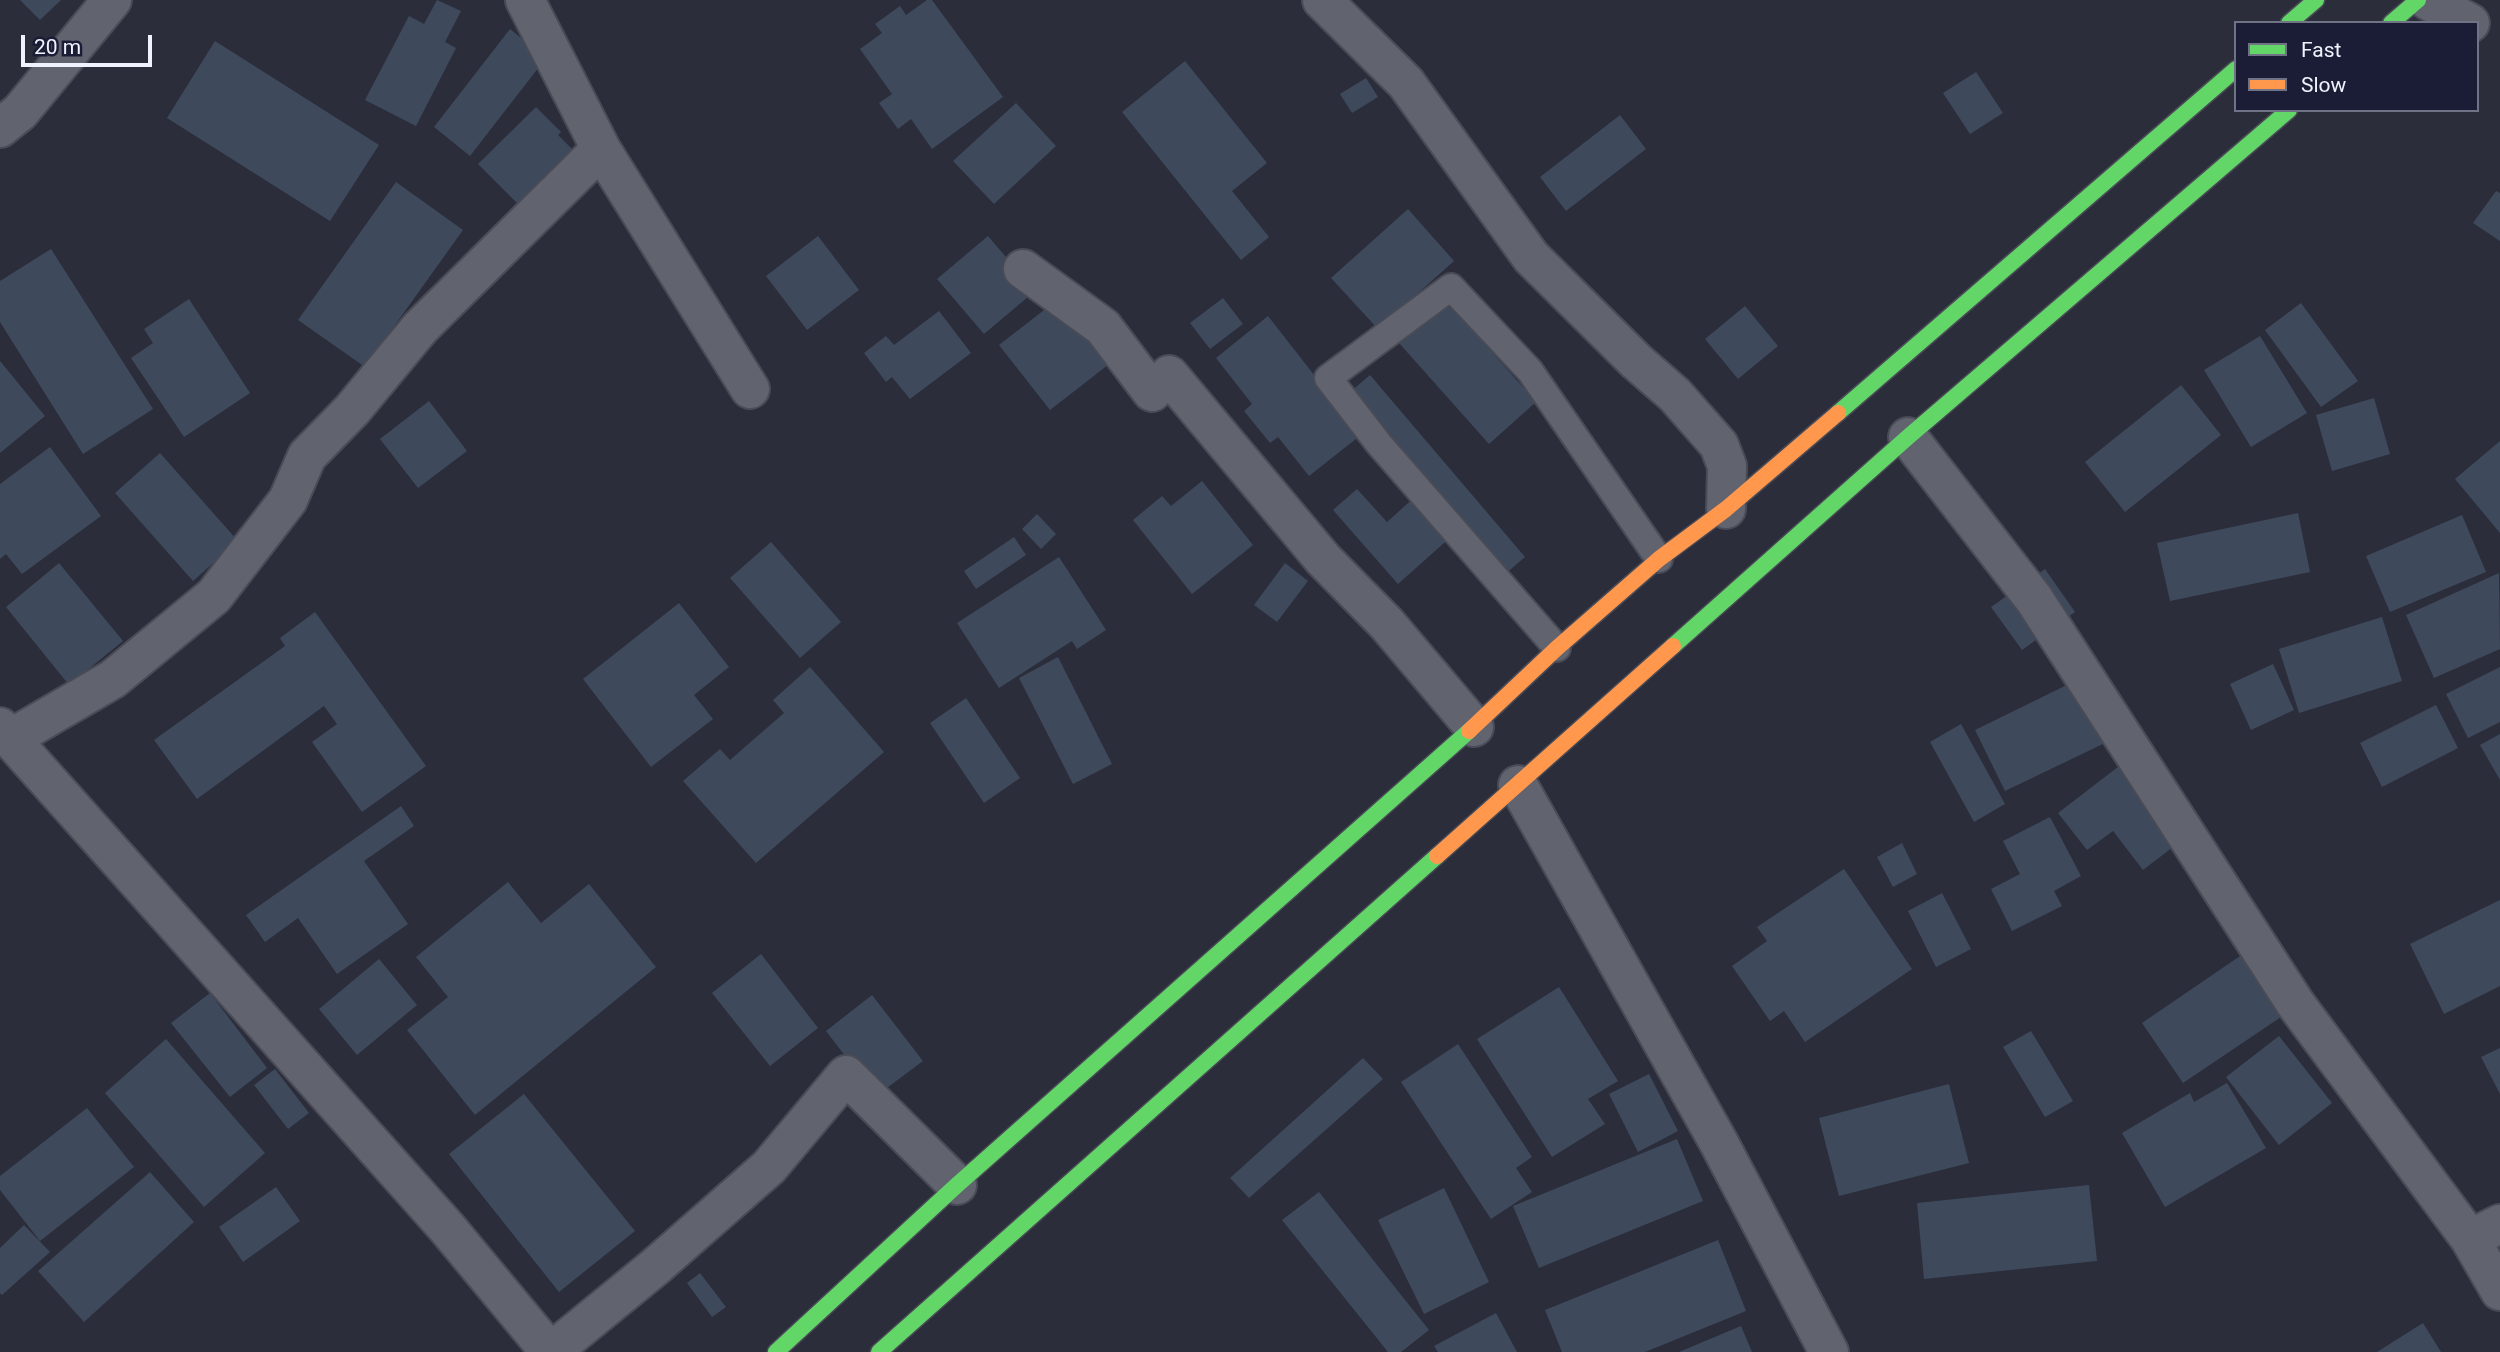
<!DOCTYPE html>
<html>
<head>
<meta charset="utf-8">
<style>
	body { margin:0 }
	#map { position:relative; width:2500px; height:1352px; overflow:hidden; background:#2b2d3b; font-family:Roboto,sans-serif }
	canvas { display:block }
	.legend { position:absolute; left:2234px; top:21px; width:245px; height:91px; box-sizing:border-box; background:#1b1d37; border:2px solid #707286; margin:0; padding:9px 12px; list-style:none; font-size:21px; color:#f0f2fd }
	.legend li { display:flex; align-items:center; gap:14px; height:35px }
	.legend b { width:35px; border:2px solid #707286 }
	.scale { position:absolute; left:21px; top:35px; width:131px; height:32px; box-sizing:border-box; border:4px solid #f0f2fd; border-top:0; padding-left:9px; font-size:21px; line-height:24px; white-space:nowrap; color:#f0f2fd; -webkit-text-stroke:5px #1b1d37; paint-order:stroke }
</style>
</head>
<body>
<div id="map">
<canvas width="2500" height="1352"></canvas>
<ul class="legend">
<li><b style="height:9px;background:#63d668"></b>Fast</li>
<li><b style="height:9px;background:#ff974d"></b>Slow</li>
</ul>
<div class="scale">20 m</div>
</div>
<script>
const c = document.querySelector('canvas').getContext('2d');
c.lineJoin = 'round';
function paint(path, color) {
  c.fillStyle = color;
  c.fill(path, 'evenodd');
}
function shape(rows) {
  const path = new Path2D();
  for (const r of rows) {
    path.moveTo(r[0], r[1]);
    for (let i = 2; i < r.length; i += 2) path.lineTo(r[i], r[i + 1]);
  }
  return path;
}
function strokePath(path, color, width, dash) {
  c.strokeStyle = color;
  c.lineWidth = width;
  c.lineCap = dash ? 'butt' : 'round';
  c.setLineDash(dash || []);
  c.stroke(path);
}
paint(shape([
	[20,0,61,0,40,20],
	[437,0,461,11,445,42,456,48,416,126,365,100,409,16,424,24],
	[927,0,932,0,1003,97,932,149,911,119,898,129,879,103,892,94,860,49,882,33,875,24,900,6,906,15],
	[510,29,546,58,470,156,434,127],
	[215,41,379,145,330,221,167,118],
	[1185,61,1267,163,1232,191,1269,237,1241,260,1122,112],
	[1976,72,2003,113,1970,134,1943,93],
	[1366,78,1378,97,1352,113,1340,94],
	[1016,103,1056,146,994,204,953,161],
	[536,107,561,132,558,135,574,151,519,205,478,164],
	[1620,115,1646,149,1566,211,1540,177],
	[396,182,463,230,365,367,298,320],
	[2496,191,2500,193,2500,241,2473,223],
	[1408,209,1454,261,1378,329,1331,278],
	[818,236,859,290,807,330,766,276],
	[988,236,1035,291,984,334,937,279],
	[51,249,153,409,83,454,0,322,0,281],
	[1066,293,1117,358,1050,410,999,345],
	[1223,298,1243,324,1210,349,1190,323],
	[189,299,250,393,184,437,131,358,153,343,144,329],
	[1447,301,1536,402,1489,444,1399,343],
	[2301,303,2358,381,2321,407,2265,330],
	[1745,306,1778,346,1738,379,1705,339],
	[939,311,971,353,910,399,892,377,886,382,864,353,886,336,894,345],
	[1268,316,1361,435,1309,476,1278,437,1270,443,1244,411,1252,404,1216,358],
	[2260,336,2307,413,2251,447,2204,370],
	[0,361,45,416,0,453],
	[1370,375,1525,557,1504,575,1349,393],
	[2181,385,2221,435,2125,512,2085,462],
	[2374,398,2390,454,2332,471,2316,415],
	[429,401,467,451,418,488,380,439],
	[2500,441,2500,533,2455,479],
	[50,447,101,516,22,574,6,554,0,559,0,484],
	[160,453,238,541,193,581,115,493],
	[1202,481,1253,545,1192,594,1133,520,1162,496,1171,506],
	[1357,489,1387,522,1417,495,1453,535,1398,584,1333,510],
	[2298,513,2310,572,2170,601,2157,543],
	[1037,514,1056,534,1041,549,1022,529],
	[2462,515,2486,572,2390,612,2366,556],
	[1014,537,1026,555,976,589,964,571],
	[771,542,841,622,800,658,730,578],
	[1059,557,1106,630,1077,649,1072,641,999,688,957,623],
	[59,563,123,641,69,685,6,607],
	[1285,563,1308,581,1277,622,1254,605],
	[2045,569,2075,612,2022,650,1991,607],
	[2499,573,2500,649,2434,678,2406,615],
	[679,603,729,667,694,695,713,719,651,767,583,679],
	[315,612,426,766,362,812,312,742,337,724,324,706,197,799,154,740,285,646,280,638],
	[2382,617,2402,681,2299,713,2279,649],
	[1058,657,1112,764,1073,784,1019,678],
	[2273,664,2294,710,2251,730,2230,684],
	[810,667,884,752,756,863,683,781,720,749,730,760,784,713,773,700],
	[2500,667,2500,722,2468,738,2446,694],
	[2077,680,2107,742,2005,791,1975,730],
	[966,698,1020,778,984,803,930,723],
	[2436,705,2458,748,2382,787,2360,743],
	[1961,724,2005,804,1974,822,1930,742],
	[2500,734,2500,780,2480,745],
	[2127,760,2186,837,2143,870,2113,831,2087,850,2058,813],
	[401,806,414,826,364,861,408,924,337,974,298,918,265,942,246,915],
	[2050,817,2081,876,2054,891,2062,906,2012,931,1991,889,2020,874,2003,841],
	[1902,843,1917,874,1893,887,1877,857],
	[1844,869,1912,969,1805,1042,1784,1011,1770,1021,1732,966,1767,941,1757,927],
	[508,882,541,923,589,884,656,967,475,1115,407,1030,448,997,416,957],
	[1942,893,1971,949,1936,967,1908,911],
	[2500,900,2500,986,2444,1014,2410,944],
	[761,954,818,1028,770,1066,712,993],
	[2243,954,2284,1015,2183,1083,2142,1023],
	[379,959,417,1005,357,1055,319,1009],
	[1559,987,1618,1081,1588,1099,1605,1124,1552,1157,1477,1039],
	[210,993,267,1068,230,1097,171,1023],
	[872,995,923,1061,876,1096,826,1031],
	[2031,1031,2073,1101,2045,1117,2003,1047],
	[2279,1036,2332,1103,2279,1145,2226,1077],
	[166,1039,265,1153,204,1207,105,1093],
	[1458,1044,1532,1157,1516,1168,1532,1192,1491,1219,1401,1082],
	[2500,1048,2500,1094,2481,1057],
	[1363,1058,1383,1079,1249,1198,1230,1178],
	[275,1069,309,1113,288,1129,254,1085],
	[1649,1074,1678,1131,1638,1152,1609,1094],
	[2227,1083,2266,1148,2165,1207,2122,1133,2190,1093,2194,1102],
	[1949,1084,1969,1163,1839,1196,1819,1118],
	[524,1094,635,1231,559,1292,449,1154],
	[87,1108,134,1167,40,1241,0,1190,0,1176],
	[1677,1139,1703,1201,1539,1268,1513,1206],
	[150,1172,194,1222,84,1322,38,1271],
	[2089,1185,2097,1261,1924,1279,1917,1203],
	[276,1187,300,1221,243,1262,219,1227],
	[1444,1188,1489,1282,1424,1314,1378,1220],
	[1319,1192,1429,1330,1401,1352,1388,1352,1282,1220],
	[24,1225,50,1252,2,1295,0,1293,0,1248],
	[1718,1240,1746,1311,1645,1352,1562,1352,1545,1310],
	[700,1273,726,1307,712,1317,687,1283],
	[1496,1313,1517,1352,1438,1352,1434,1346],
	[2423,1323,2441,1352,2377,1352],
	[1741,1326,1752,1352,1679,1352]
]), '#3e4a5b');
const lane = shape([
	[1557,648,1379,444,1328,378,1451,287,1530,371,1659,559]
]);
const street = shape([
	[525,0,601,149,750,389],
	[1322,0,1406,83,1531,257,1636,361,1675,395,1719,445,1727,466,1726,509],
	[2427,0,2470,23],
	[0,128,20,112,112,0],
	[1023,269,1103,327,1152,392],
	[1169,375,1323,559,1387,624,1474,727],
	[1908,437,2034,599,2295,1003,2470,1239,2500,1291],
	[0,727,448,1229,550,1352],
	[10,739,113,679,214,596,288,500,307,456,352,410,420,328,601,149],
	[1518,785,1719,1143,1829,1352],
	[2470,1239,2500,1224],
	[551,1352,655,1267,769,1167,846,1075,957,1185]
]);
const fast = shape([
	[2289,23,2316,0],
	[2391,23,2418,0],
	[1838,413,2236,69],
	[1673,646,1908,437,2289,110],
	[776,1352,957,1185,1469,731],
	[879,1352,1437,856]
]);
const slow = shape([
	[1469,731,1557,648,1659,559,1726,509,1838,413],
	[1437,856,1673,646]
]);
strokePath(lane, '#494b56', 30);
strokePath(street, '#494b56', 42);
strokePath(fast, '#494b56', 19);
strokePath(slow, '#494b56', 19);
strokePath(lane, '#61636f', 26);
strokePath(street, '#61636f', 38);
strokePath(fast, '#63d668', 16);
strokePath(slow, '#ff974d', 16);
</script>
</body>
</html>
